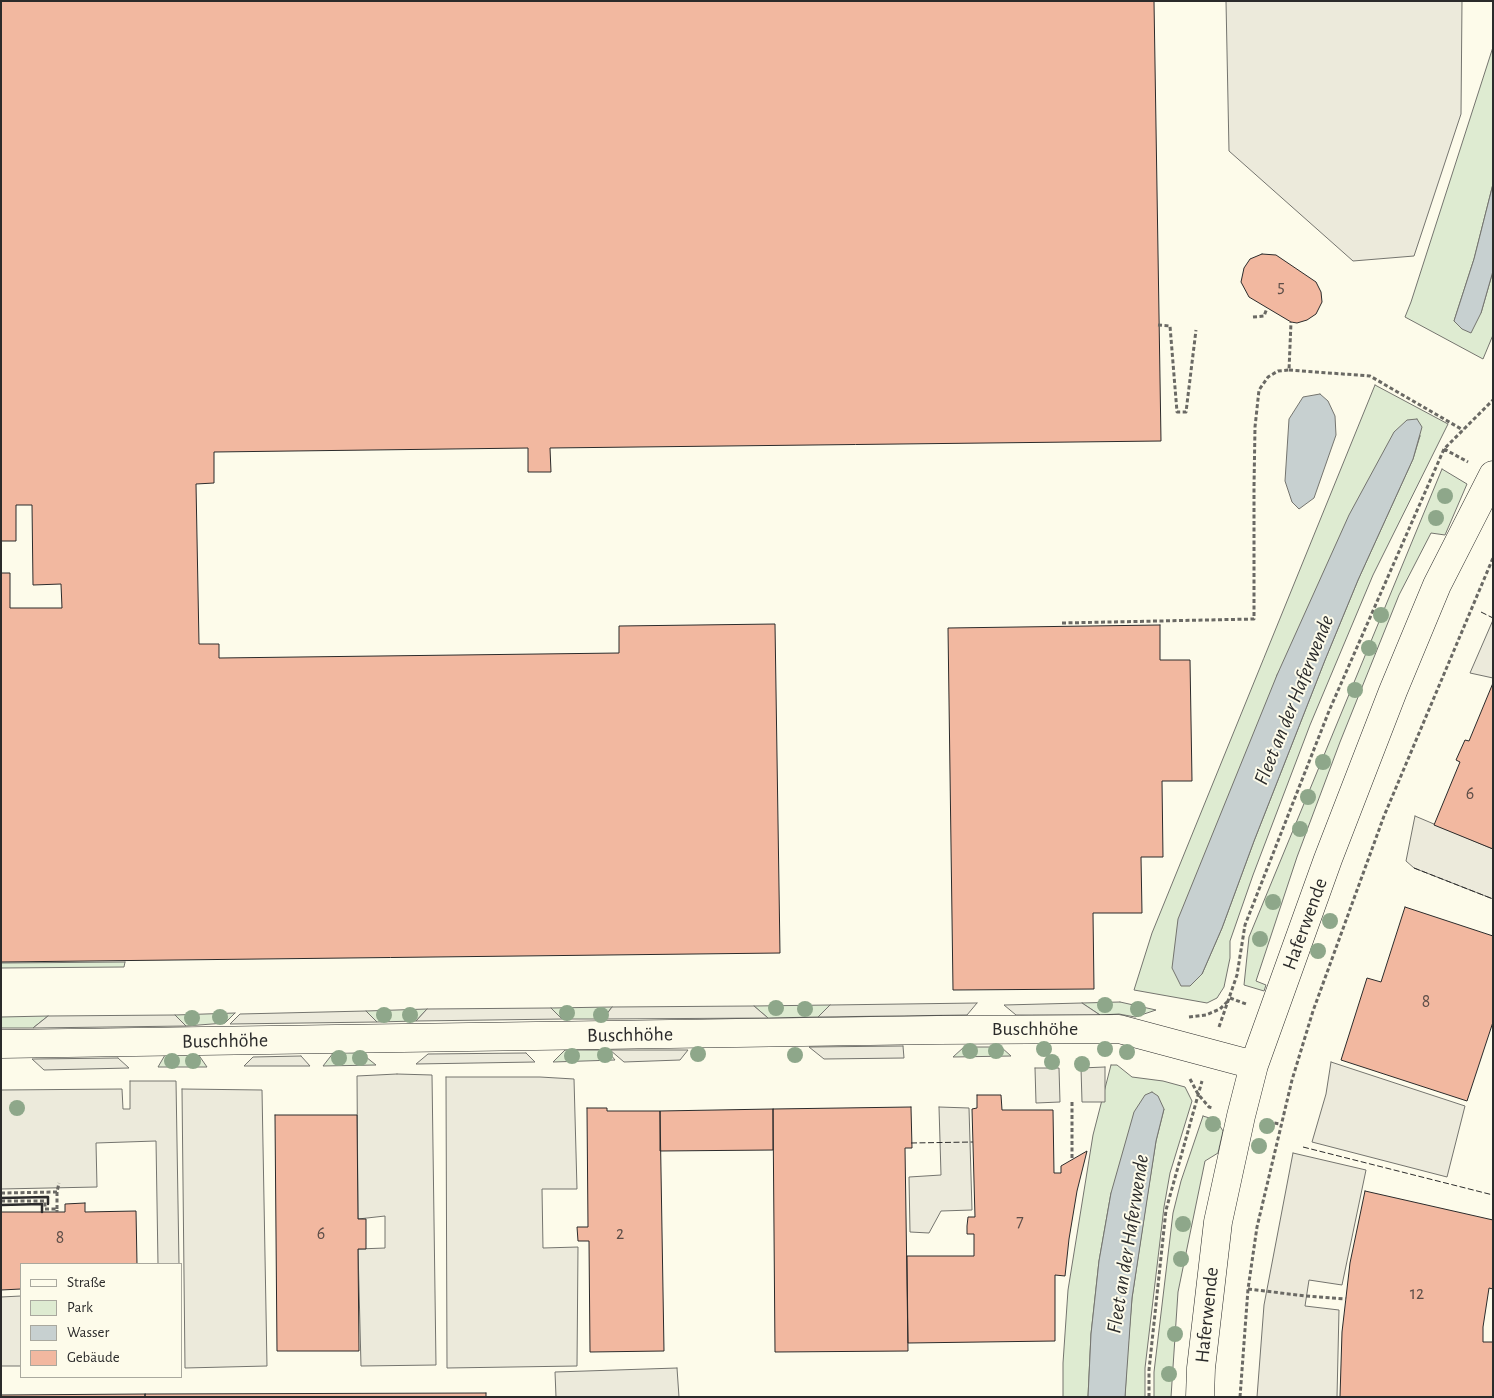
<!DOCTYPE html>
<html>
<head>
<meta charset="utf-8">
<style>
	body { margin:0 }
	#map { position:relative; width:1494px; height:1398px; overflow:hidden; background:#fdfbea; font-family:"Alegreya Sans",sans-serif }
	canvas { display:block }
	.frame { position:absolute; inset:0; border:2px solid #2b2b2b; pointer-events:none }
	.legend { position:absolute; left:20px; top:1263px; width:162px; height:115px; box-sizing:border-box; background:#fdfbea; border:1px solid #a9a89e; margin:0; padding:6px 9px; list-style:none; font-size:15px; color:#2b2b2b }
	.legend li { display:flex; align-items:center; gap:10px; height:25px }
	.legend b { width:25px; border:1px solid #a9a89e }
</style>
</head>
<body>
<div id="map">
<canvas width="1494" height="1398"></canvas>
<div class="frame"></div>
<ul class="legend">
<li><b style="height:6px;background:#fdfbea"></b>Straße</li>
<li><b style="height:14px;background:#deebd1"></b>Park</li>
<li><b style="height:14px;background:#c7d0d0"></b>Wasser</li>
<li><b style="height:14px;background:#f2b8a0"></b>Gebäude</li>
</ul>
</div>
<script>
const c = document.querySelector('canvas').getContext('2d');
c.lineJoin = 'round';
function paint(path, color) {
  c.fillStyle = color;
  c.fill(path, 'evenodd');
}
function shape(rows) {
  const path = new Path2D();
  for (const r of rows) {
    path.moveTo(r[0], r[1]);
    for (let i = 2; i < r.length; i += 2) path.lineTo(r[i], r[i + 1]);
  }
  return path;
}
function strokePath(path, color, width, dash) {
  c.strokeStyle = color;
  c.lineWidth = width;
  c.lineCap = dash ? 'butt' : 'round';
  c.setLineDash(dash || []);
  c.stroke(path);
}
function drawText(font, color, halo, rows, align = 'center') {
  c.font = font + ' "Alegreya Sans",sans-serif';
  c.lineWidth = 4;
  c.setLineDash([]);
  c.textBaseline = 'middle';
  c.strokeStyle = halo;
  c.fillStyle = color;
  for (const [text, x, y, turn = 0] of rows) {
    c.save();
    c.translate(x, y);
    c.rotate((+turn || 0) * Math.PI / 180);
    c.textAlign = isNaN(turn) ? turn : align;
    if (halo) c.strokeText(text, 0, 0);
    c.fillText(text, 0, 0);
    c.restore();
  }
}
const green = shape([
	[1493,47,1493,184,1474,259,1454,321,1481,313,1493,271,1493,335,1483,359,1405,317,1411,302,1493,47],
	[1375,385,1448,424,1373,575,1310,725,1253,875,1230,941,1230,958,1224,987,1217,998,1207,1003,1134,990,1152,933,1375,385],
	[1420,436,1413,459,1358,580,1325,660,1254,841,1222,928,1202,974,1277,675,1420,436],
	[1442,469,1467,484,1445,535,1431,533,1399,595,1340,742,1297,857,1256,981,1266,985,1264,991,1244,985,1249,937,1442,469],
	[125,962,124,967,1,968,1,963,125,962],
	[1120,1002,1156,1010,1135,1017,1119,1014,1100,1015,1082,1003,1120,1002],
	[830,1005,818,1017,768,1018,754,1006,830,1005],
	[612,1007,603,1019,562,1019,551,1008,612,1007],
	[427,1009,416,1021,377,1022,366,1011,427,1009],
	[235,1013,225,1023,186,1026,175,1015,235,1013],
	[48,1016,33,1028,1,1028,1,1017,48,1016],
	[964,1047,1001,1047,1011,1056,953,1057,964,1047],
	[565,1050,607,1050,615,1060,553,1062,565,1050],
	[334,1052,361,1053,376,1065,323,1066,334,1052],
	[198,1054,207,1067,158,1067,165,1055,198,1054],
	[1111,1065,1117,1065,1132,1077,1163,1081,1185,1087,1192,1101,1170,1173,1164,1207,1145,1368,1145,1397,1125,1397,1127,1358,1132,1298,1146,1204,1156,1141,1164,1109,1111,1193,1099,1261,1091,1334,1088,1397,1063,1397,1063,1363,1068,1290,1093,1135,1111,1065],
	[1203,1116,1216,1120,1223,1131,1218,1153,1205,1161,1178,1292,1171,1397,1154,1397,1154,1372,1173,1213,1181,1181,1203,1116]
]);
paint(green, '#deebd1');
strokePath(green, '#74746e', 1);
const parking = shape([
	[1226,1,1462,1,1461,114,1414,256,1353,261,1229,151,1226,1],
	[1493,620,1493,678,1470,673,1493,620],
	[1415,816,1493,849,1493,899,1414,868,1406,861,1415,816],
	[977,1003,967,1015,818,1017,830,1005,977,1003],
	[1082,1003,1100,1015,1016,1015,1004,1005,1082,1003],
	[754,1006,768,1018,603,1019,612,1007,754,1006],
	[551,1008,562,1019,416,1021,427,1009,551,1008],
	[366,1011,377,1022,230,1024,240,1014,366,1011],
	[175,1015,186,1026,33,1028,48,1016,175,1015],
	[903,1046,904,1058,824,1059,809,1047,903,1046],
	[610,1050,688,1050,680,1060,624,1062,610,1050],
	[526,1053,535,1062,416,1064,428,1054,526,1053],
	[301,1056,310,1066,244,1066,253,1057,301,1056],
	[118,1058,129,1068,44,1070,32,1059,118,1058],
	[1331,1062,1465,1106,1447,1177,1312,1142,1326,1094,1331,1062],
	[1105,1067,1105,1102,1082,1102,1081,1068,1105,1067],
	[1035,1068,1059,1068,1060,1102,1036,1103,1035,1068],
	[397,1074,432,1075,436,1365,361,1366,358,1249,385,1248,385,1216,358,1219,357,1076,397,1074],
	[446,1077,540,1077,574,1079,577,1189,542,1189,543,1248,578,1247,577,1366,447,1368,446,1077],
	[130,1081,176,1081,179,1264,158,1264,156,1141,96,1143,97,1187,1,1189,1,1090,122,1089,123,1109,130,1109,130,1081],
	[182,1089,262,1090,267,1366,185,1368,182,1089],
	[939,1107,969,1108,972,1210,941,1211,929,1233,910,1232,909,1177,941,1175,939,1107],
	[1293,1153,1366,1170,1342,1285,1309,1280,1305,1306,1339,1310,1337,1397,1257,1397,1264,1305,1293,1153],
	[21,1296,21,1366,1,1366,1,1297,21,1296],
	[677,1368,679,1397,556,1397,555,1372,677,1368]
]);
paint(parking, '#eceadb');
strokePath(parking, '#74746e', 1);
const water = shape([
	[1493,184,1493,271,1481,313,1471,333,1462,329,1454,321,1474,259,1493,184],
	[1320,394,1328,401,1335,416,1336,435,1314,498,1299,509,1292,502,1285,481,1289,419,1303,397,1320,394],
	[1417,419,1422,427,1413,459,1358,580,1325,660,1254,841,1222,928,1202,974,1190,986,1181,986,1172,968,1178,919,1277,675,1349,515,1394,432,1407,420,1417,419],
	[1152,1092,1158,1096,1164,1109,1156,1141,1132,1298,1125,1397,1088,1397,1091,1334,1099,1261,1111,1193,1134,1112,1145,1095,1152,1092]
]);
paint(water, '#c7d0d0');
strokePath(water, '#74746e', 1);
const building = shape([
	[1,1,1154,1,1161,441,550,448,551,472,528,472,528,448,214,452,214,483,196,484,199,644,219,644,219,658,619,653,619,626,775,624,780,953,1,962,1,573,10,573,10,608,62,608,61,584,33,585,32,505,16,505,16,541,1,541,1,1],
	[1262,254,1276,255,1316,282,1321,292,1322,302,1316,314,1307,320,1297,323,1291,322,1249,297,1241,282,1244,268,1250,259,1262,254],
	[1160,625,1160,660,1190,660,1192,781,1162,781,1163,857,1141,857,1142,913,1093,913,1094,989,953,990,948,628,1160,625],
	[1493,683,1493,849,1434,825,1460,762,1456,760,1465,740,1469,741,1493,683],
	[1405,907,1493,936,1493,1022,1467,1101,1341,1060,1367,978,1381,982,1405,907],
	[977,1095,1001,1095,1002,1110,1053,1110,1054,1173,1061,1173,1061,1166,1087,1151,1077,1191,1069,1239,1065,1276,1055,1275,1055,1341,908,1343,907,1256,974,1256,974,1234,967,1234,967,1226,968,1217,975,1217,972,1109,977,1108,977,1095],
	[911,1107,912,1148,905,1148,908,1351,775,1352,773,1109,911,1107],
	[587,1108,607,1108,607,1111,660,1111,664,1351,590,1352,589,1241,578,1241,577,1227,588,1227,587,1108],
	[773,1109,773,1150,660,1151,660,1111,773,1109],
	[275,1115,357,1115,358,1219,366,1219,366,1249,358,1249,359,1351,277,1351,275,1115],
	[1365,1191,1493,1220,1493,1289,1489,1288,1483,1327,1483,1342,1493,1342,1493,1397,1340,1397,1342,1332,1350,1263,1365,1191],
	[85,1203,85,1212,136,1211,137,1264,21,1264,21,1289,1,1290,1,1212,65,1212,65,1204,85,1203],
	[486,1393,486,1397,145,1397,145,1394,486,1393],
	[145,1394,145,1397,1,1397,1,1395,145,1394]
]);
paint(building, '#f2b8a0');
strokePath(building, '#2b2b2b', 1);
const minor = shape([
	[1,1044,937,1030,1119,1029,1254,1065],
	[1200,1397,1201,1368,1218,1222,1241,1116,1254,1065,1328,859,1393,691,1437,585,1493,475]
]);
strokePath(minor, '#2b2b2b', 29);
strokePath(shape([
	[1253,317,1264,316,1267,308],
	[1158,325,1170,326,1177,412,1186,412,1196,330],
	[1289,370,1370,376,1463,430],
	[1444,449,1468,462],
	[1062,623,1254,619,1254,487,1255,427,1259,390,1268,377,1278,371,1289,370,1291,322],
	[1230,998,1246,1004],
	[1189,1017,1206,1015,1220,1009,1228,1001],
	[1219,1027,1237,975,1245,925,1329,711,1444,449,1493,400],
	[1190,1079,1198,1094,1209,1107,1213,1108],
	[1072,1102,1072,1159],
	[1268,1122,1280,1124],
	[1,1193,57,1192],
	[1,1201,45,1201,45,1209,57,1209,57,1212],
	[57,1209,57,1192,59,1183],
	[1248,1289,1306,1296,1346,1299],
	[1149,1397,1149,1370,1166,1210,1202,1081],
	[1240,1397,1248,1289,1257,1227,1292,1080,1313,1011,1384,816,1493,558]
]), '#6a6964', 3, [4, 2.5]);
strokePath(minor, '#fdfbea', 28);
strokePath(shape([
	[1481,612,1493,618],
	[1414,868,1493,899],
	[911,1143,973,1142],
	[1303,1147,1493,1195]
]), '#2b2b2b', 1, [6, 2.5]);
strokePath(shape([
	[1,1198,48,1197,48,1204],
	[1,1205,42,1204,42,1212]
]), '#2b2b2b', 2.5);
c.fillStyle = '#8ea78a';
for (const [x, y] of [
	[1445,496],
	[1436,518],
	[1381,615],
	[1369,648],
	[1355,690],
	[1323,762],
	[1308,797],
	[1300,829],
	[1273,902],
	[1330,921],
	[1260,939],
	[1318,951],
	[1105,1005],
	[776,1008],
	[805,1009],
	[1138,1009],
	[567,1013],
	[384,1015],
	[410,1015],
	[601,1015],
	[220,1017],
	[192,1018],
	[1044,1049],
	[1105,1049],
	[970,1051],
	[996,1051],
	[1127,1052],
	[698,1054],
	[605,1055],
	[795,1055],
	[572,1056],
	[339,1058],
	[360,1058],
	[172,1061],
	[193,1061],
	[1052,1062],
	[1082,1064],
	[17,1108],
	[1213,1124],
	[1267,1126],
	[1259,1146],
	[1183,1224],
	[1181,1259],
	[1175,1334],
	[1169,1374]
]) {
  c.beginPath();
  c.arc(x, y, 8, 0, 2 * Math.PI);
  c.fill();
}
drawText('18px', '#5d4e48', null, [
	["5",1281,287],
	["6",1470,794],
	["8",1426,1002],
	["7",1020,1222],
	["6",321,1234],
	["2",620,1234],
	["8",60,1238],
	["12",1417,1294]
]);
drawText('20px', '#2b2b2b', '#fdfbea', [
	["Haferwende",1305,924,-70],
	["Buschhöhe",1035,1029],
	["Buschhöhe",630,1035,-1],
	["Buschhöhe",225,1041,-1],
	["Haferwende",1207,1315,-84]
]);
drawText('italic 21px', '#2b2b2b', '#fdfbea', [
	["Fleet an der Haferwende",1294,700,-68],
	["Fleet an der Haferwende",1128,1244,-81]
]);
</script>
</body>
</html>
